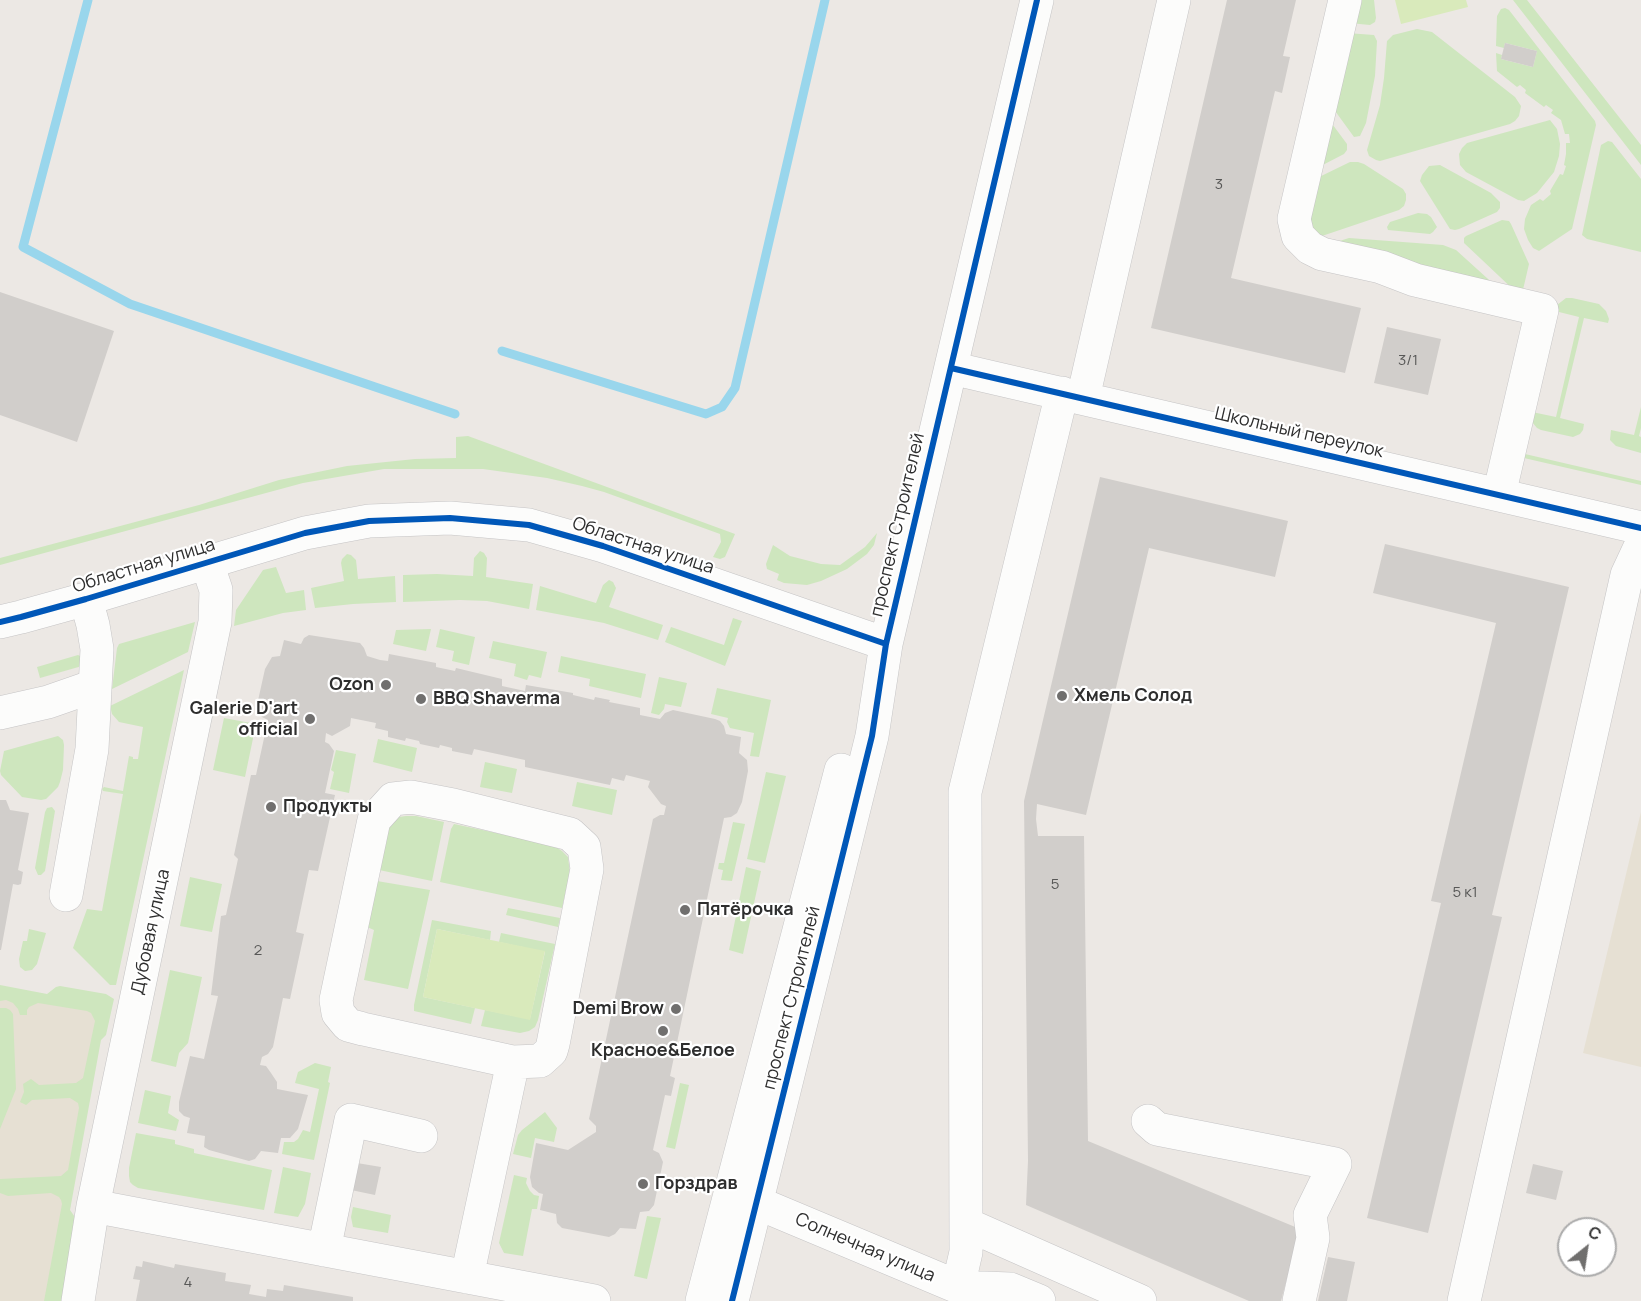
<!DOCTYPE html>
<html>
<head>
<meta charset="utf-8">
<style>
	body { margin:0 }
	#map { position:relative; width:1641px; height:1301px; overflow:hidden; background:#ece8e4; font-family:Manrope,sans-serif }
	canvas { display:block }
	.north { position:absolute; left:1557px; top:1217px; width:60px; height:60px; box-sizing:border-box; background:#fff; border:2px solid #ababab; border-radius:50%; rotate:30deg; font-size:16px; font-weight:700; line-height:24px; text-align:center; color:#2e2e2e }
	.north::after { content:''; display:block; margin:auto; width:21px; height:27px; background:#706f6e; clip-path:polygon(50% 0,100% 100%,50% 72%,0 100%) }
</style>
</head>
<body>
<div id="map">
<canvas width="1641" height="1301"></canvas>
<div class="north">С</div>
</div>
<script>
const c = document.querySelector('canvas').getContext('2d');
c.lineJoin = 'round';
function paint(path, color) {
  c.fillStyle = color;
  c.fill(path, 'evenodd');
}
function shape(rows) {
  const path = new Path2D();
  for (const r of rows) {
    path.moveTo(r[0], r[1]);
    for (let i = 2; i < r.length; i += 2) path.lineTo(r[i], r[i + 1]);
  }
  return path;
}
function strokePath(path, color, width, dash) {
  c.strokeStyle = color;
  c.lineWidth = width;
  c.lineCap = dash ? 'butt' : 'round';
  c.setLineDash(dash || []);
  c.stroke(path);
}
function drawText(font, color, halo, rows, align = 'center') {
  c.font = font + ' Manrope,sans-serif';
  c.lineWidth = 4.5;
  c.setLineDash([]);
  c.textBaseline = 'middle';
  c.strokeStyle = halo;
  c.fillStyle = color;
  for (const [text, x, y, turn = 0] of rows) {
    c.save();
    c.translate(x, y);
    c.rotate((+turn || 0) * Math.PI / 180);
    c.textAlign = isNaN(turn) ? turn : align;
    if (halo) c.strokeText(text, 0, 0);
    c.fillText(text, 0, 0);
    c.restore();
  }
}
paint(shape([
	[1641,812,1641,1067,1583,1053],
	[0,986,105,1005,54,1301,0,1301]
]), '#e6e0d3');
paint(shape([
	[1354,0,1374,0,1376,18,1375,22,1370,25,1349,23],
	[1513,0,1527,0,1641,145,1641,165],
	[1505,8,1509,10,1595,121,1596,125,1572,229,1539,251,1533,248,1528,240,1524,229,1525,219,1531,205,1540,199,1543,201,1551,194,1550,191,1560,174,1563,175,1566,166,1564,165,1566,154,1566,143,1570,143,1569,134,1565,134,1561,120,1551,113,1553,110,1546,105,1544,107,1525,93,1526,90,1520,85,1517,87,1497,71,1496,53,1502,55,1501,59,1533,67,1537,51,1505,43,1504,48,1496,46,1497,16,1501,9],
	[1417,29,1432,32,1515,97,1521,106,1519,116,1515,121,1510,124,1380,161,1376,160,1369,156,1367,150,1380,105,1384,78,1387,41,1393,35],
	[1347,33,1374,35,1377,41,1375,76,1366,123,1360,136,1354,137,1330,104],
	[1327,117,1347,144,1347,150,1344,154,1315,169],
	[1550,120,1557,129,1560,144,1559,156,1554,172,1537,193,1524,201,1518,200,1466,172,1460,165,1459,154,1462,148,1467,143],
	[1608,141,1612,142,1641,179,1641,252,1587,239,1582,235,1601,145],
	[1350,162,1358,162,1364,164,1403,189,1406,194,1406,200,1404,206,1399,210,1319,237,1308,235,1313,180],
	[1440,165,1491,193,1500,202,1500,208,1497,212,1459,229,1455,230,1450,229,1420,181,1422,175,1429,166],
	[1418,213,1427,214,1431,217,1437,227,1433,232,1430,234,1388,230,1387,227,1390,222],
	[1502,220,1509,221,1511,224,1529,264,1522,294,1517,293,1464,243,1464,238,1466,236],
	[1349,238,1443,245,1456,250,1498,288,1327,245],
	[1566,298,1572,298,1599,304,1606,311,1609,319,1608,323,1584,318,1560,418,1584,424,1583,430,1580,434,1573,437,1541,430,1537,428,1532,422,1532,412,1556,417,1579,317,1555,311,1557,305],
	[1641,407,1641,428,1639,436,1641,437,1641,453,1616,446,1610,440,1611,430,1634,435],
	[468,436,735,534,725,557,720,559,713,557,721,542,720,534,604,492,582,486,547,478,483,469,384,469,303,483,0,565,0,558,199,505,279,480,347,466,415,459,456,458,456,437],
	[1525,454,1641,481,1641,485,1524,458],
	[877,533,874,545,867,554,847,569,821,581,807,585,784,583,777,580,779,574,767,569,766,564,773,545,790,556,821,564,840,565,865,547],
	[480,551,484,553,487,558,486,577,533,584,529,609,487,601,460,600,403,602,403,575,437,574,473,576,474,558],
	[347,554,351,555,356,560,358,579,395,576,396,602,353,604,315,608,311,588,344,581,341,563,342,559],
	[276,567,286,593,304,590,306,610,283,613,234,626,236,610,263,570],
	[609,580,613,582,616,588,609,607,663,625,658,640,604,623,536,610,540,586,596,603,603,585],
	[733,618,742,621,725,666,665,642,671,627,724,645],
	[195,622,188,652,112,689,117,648,119,644],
	[431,629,426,651,393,644,396,630],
	[440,629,475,637,469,665,452,661,454,651,436,647],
	[493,641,547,652,541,678,529,675,527,680,514,676,516,664,489,658],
	[78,655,80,656,82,666,40,678,37,667],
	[561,656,646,674,641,698,589,686,590,679,558,672],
	[184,670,116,985,110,985,73,948,87,909,102,911,123,794,103,791,102,789,104,787,123,791,129,756,133,757,133,759,138,759,143,727,119,722,112,714,110,706],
	[659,677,687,683,681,707,665,704,664,709,659,715,651,713],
	[717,688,771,700,759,757,750,756,754,733,730,728,727,722,728,718,711,714],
	[224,718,256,724,245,777,213,770],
	[58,736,63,740,64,745,63,770,60,782,58,787,46,799,41,800,22,797,1,775,0,771,4,751],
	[378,739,417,748,412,772,373,762],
	[336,750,356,754,349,793,330,789,334,772,331,770],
	[485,762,517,769,512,793,480,787],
	[766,772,786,776,765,863,747,859],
	[577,782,617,790,612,815,572,806],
	[52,807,55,811,45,871,41,875,38,875,35,868,45,812,47,808],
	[406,816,416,816,444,822,432,881,379,870,389,828,393,822,399,817],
	[733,822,745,824,732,881,721,880,723,870,718,869,719,863,724,863],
	[454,824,553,845,562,851,568,857,570,873,562,908,440,882,451,829],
	[746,867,761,871,743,954,729,950],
	[190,877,222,884,212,932,180,926],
	[377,881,430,890,408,989,364,980,374,930,367,927],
	[508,908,560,918,558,927,506,915],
	[432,920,491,931,490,940,437,929,423,997,475,1008,471,1024,414,1011,414,1005],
	[29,929,46,933,37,964,32,970,25,971,20,967,19,959,23,941,27,941],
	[501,933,555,944,538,1020,535,1027,529,1031,520,1033,481,1026,485,1010,530,1019,545,952,499,942],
	[170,970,202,977,188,1043,179,1053,176,1067,151,1061],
	[0,985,47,994,56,987,60,986,106,994,114,999,106,1035,101,1040,70,1210,79,1223,66,1301,44,1301,62,1204,61,1200,59,1197,51,1193,8,1196,0,1193,0,1179,61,1176,68,1170,79,1108,78,1103,70,1098,32,1100,26,1105,20,1102,24,1092,23,1084,31,1079,39,1085,76,1083,83,1078,95,1021,91,1013,87,1011,38,1003,29,1007,27,1010,27,1015,20,1015,18,1009,13,1003,6,1000,0,1001],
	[0,1008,6,1008,10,1010,13,1014,16,1089,0,1129],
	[315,1063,331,1067,328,1082,330,1083,314,1160,282,1154,284,1142,294,1142,298,1139,303,1130,310,1132,319,1089,295,1083,298,1072],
	[680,1083,689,1085,675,1149,666,1147],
	[145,1090,171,1096,168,1113,179,1120,176,1131,138,1123],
	[545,1112,557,1128,554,1142,535,1138,531,1158,513,1154,518,1135,522,1130],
	[136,1133,175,1140,175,1144,194,1149,194,1153,272,1170,264,1210,138,1188,133,1185,130,1182,129,1176,129,1168],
	[283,1167,311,1173,305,1204,298,1217,274,1213],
	[514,1175,527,1178,526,1183,530,1191,534,1195,539,1196,537,1209,532,1209,523,1256,504,1253,499,1243],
	[353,1207,391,1215,388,1233,353,1227,351,1217],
	[647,1216,661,1218,647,1279,634,1276]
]), '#cee6be');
paint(shape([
	[1395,0,1466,0,1468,7,1401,24],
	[437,929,545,951,530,1020,423,997]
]), '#d9eabb');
strokePath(shape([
	[88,0,23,247,130,304,455,414],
	[502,351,706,414,722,407,735,388,825,0]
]), '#99d6ec', 9);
paint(shape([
	[1227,0,1296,0,1283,56,1290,57,1282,93,1275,91,1231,278,1361,308,1345,373,1151,328],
	[1505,43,1537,51,1533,67,1501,59],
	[0,292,114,331,77,442,0,415],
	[1387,327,1441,339,1428,395,1374,383],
	[1100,477,1288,521,1275,577,1149,548,1086,815,1037,804,1036,819,1038,836,1084,836,1088,1141,1300,1229,1281,1301,1249,1301,1026,1205,1028,1161,1024,801],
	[1385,544,1569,587,1492,915,1502,917,1428,1233,1367,1218,1441,903,1431,901,1496,623,1373,593],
	[309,635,360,643,364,648,367,656,380,660,388,661,389,654,436,663,436,667,455,671,456,668,502,679,502,686,525,691,526,685,573,693,573,695,594,700,595,697,610,700,609,702,640,708,640,715,660,719,665,713,673,710,715,719,720,721,724,726,726,734,741,737,739,753,747,760,748,771,742,802,737,813,731,817,724,818,670,1076,675,1078,671,1096,665,1095,653,1150,659,1153,663,1162,654,1205,649,1211,640,1212,636,1229,620,1228,615,1234,609,1237,562,1228,557,1223,556,1214,540,1210,543,1194,539,1193,532,1187,530,1177,536,1143,568,1150,596,1132,596,1126,589,1119,653,819,660,815,664,815,666,806,661,804,648,787,650,781,626,775,624,781,612,778,610,785,525,767,525,760,474,749,472,755,452,751,452,748,440,745,439,748,420,744,419,741,406,738,405,741,388,737,388,731,375,728,376,723,351,718,350,726,332,736,326,733,325,742,329,744,334,751,325,793,335,795,318,871,309,870,296,932,304,934,290,999,283,998,273,1047,268,1054,262,1057,260,1065,266,1066,271,1073,277,1082,277,1089,308,1095,298,1129,290,1138,281,1138,278,1153,261,1151,255,1159,249,1161,209,1150,204,1147,205,1136,187,1133,190,1118,184,1116,179,1111,179,1102,190,1056,204,1059,218,996,211,995,221,916,226,915,238,859,234,855,251,775,256,775,268,720,262,717,258,712,257,705,265,669,272,657,280,656,284,640,301,644,304,638],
	[0,800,6,800,10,810,29,813,18,870,23,872,21,884,18,885,13,884,1,950,0,950],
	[357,1163,381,1167,375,1195,351,1190],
	[1533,1164,1563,1171,1556,1200,1526,1193],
	[1328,1257,1355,1262,1347,1301,1318,1301],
	[143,1261,174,1268,175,1264,226,1273,225,1281,251,1285,249,1294,266,1297,267,1289,283,1291,284,1285,353,1297,353,1301,136,1301,140,1280,133,1279,136,1266,142,1267]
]), '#d1cecb');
const minor = shape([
	[1345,0,1294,219,1298,236,1310,248,1322,254,1381,267,1415,280,1542,310,1499,495],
	[951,368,1641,528],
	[1083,398,1174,0],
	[0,622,21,617,86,599,305,533,369,521,450,518,529,525,603,546,886,644],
	[0,713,48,702,94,686],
	[66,895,92,749,97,649,93,625,86,599],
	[1148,1121,1157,1129,1335,1164,1310,1215,1313,1238,1299,1301],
	[736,1194,958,1287,1010,1289,1039,1301],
	[93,1206,594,1301],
	[966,1224,1140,1301],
	[324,1250,351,1120,421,1136],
	[467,1277,513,1062,540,1061,551,1051,553,1044,587,869,584,847,570,834,453,805,411,797,393,799,374,820,336,1000,338,1013,348,1025,363,1029,513,1062],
	[958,1287,966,1252,965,792,1062,393],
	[78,1301,93,1206,215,622,216,590,207,563],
	[702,1301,841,770],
	[732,1301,872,736,886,644,1037,0],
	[1464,1301,1627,575,1641,545]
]);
strokePath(minor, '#c5c4c5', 34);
strokePath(minor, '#fcfcfb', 33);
strokePath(shape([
	[951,368,1641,528],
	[0,622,21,617,86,599,305,533,369,521,450,518,529,525,603,546,886,644],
	[732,1301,872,736,886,644,1037,0]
]), '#0057b8', 6);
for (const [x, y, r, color] of [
	[386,685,6,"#706f6e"],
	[1062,696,6,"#706f6e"],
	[421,699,6,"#706f6e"],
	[310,719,6,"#706f6e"],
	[271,807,6,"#706f6e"],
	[685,910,6,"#706f6e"],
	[676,1009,6,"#706f6e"],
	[663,1031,6,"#706f6e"],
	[643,1184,6,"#706f6e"]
]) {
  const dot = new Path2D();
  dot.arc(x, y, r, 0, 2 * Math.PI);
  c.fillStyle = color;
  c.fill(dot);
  strokePath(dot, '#fff', 2);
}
drawText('15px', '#585857', null, [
	["3",1219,185],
	["3/1",1408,361],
	["5",1055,885],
	["5 к1",1465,893],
	["2",258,951],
	["4",188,1283]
]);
drawText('18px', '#2e2e2e', '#fff', [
	["Школьный переулок",1299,433,13],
	["проспект Строителей",898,525,-77],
	["Областная улица",643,546,18],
	["Областная улица",144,566,-17],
	["Дубовая улица",151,932,-78],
	["проспект Строителей",792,998,-76],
	["Солнечная улица",865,1248,23]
]);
drawText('bold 18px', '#2e2e2e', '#fff', [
	["Ozon",374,685,"right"],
	["Хмель Солод",1074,696],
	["BBQ Shaverma",433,699],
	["Galerie D'art",298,709,"right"],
	["official",298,730,"right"],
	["Продукты",283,807],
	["Пятёрочка",697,910],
	["Demi Brow",664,1009,"right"],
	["Красное&Белое",663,1051,"center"],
	["Горздрав",655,1184]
], 'left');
</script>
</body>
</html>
